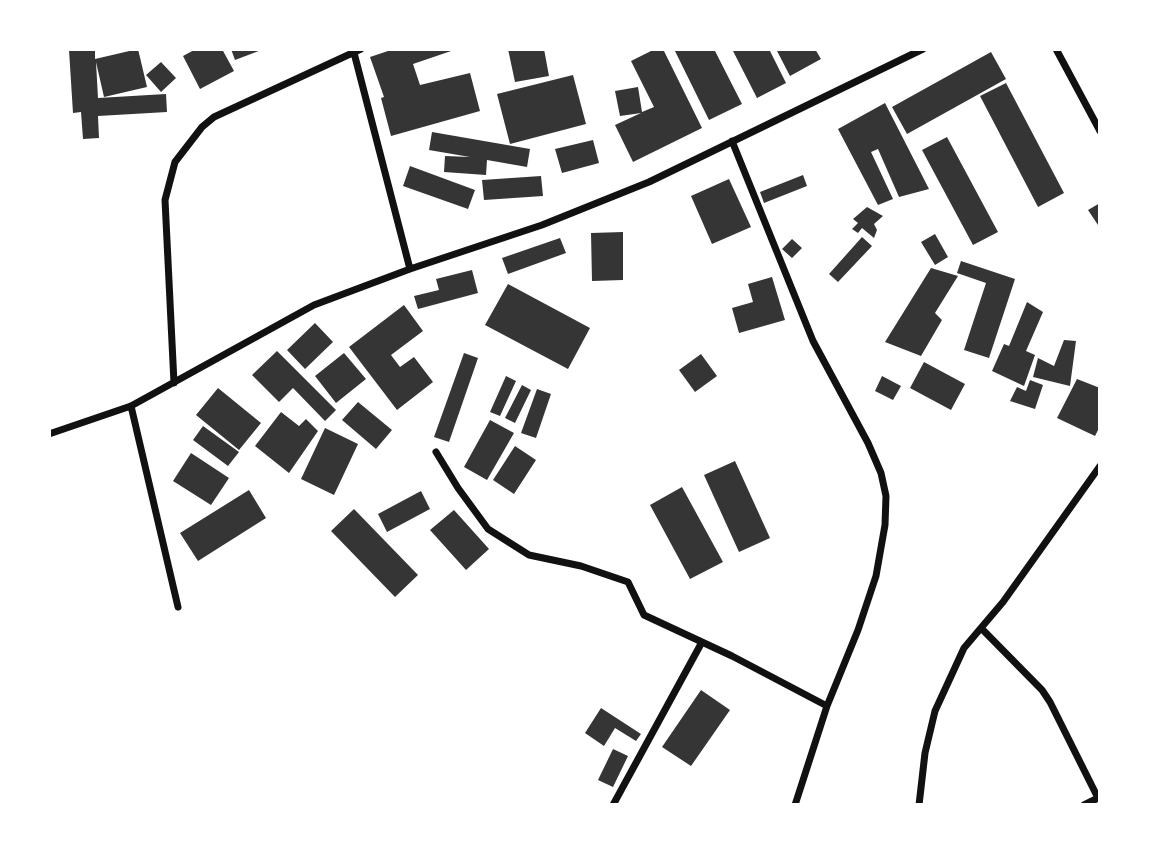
<!DOCTYPE html>
<html>
<head>
<meta charset="utf-8">
<style>
	body { margin:0 }
	#map { position:relative; width:1149px; height:854px; overflow:hidden; background:#fff; font-family:Roboto,sans-serif }
	canvas { display:block }
	.frame { position:absolute; inset:0; border:51px solid #fff; pointer-events:none }
</style>
</head>
<body>
<div id="map">
<canvas width="1149" height="854"></canvas>
<div class="frame"></div>
</div>
<script>
const c = document.querySelector('canvas').getContext('2d');
c.lineJoin = 'round';
function paint(path, color) {
  c.fillStyle = color;
  c.fill(path, 'evenodd');
}
function shape(rows) {
  const path = new Path2D();
  for (const r of rows) {
    path.moveTo(r[0], r[1]);
    for (let i = 2; i < r.length; i += 2) path.lineTo(r[i], r[i + 1]);
  }
  return path;
}
function strokePath(path, color, width, dash) {
  c.strokeStyle = color;
  c.lineWidth = width;
  c.lineCap = dash ? 'butt' : 'round';
  c.setLineDash(dash || []);
  c.stroke(path);
}
paint(shape([
	[95,49,95,59,138,49,147,87,104,97,96,62,98,98,166,94,167,112,98,116,99,138,83,139,81,112,73,113,69,50],
	[196,49,222,49,234,71,200,89,183,56],
	[231,49,264,49,235,60],
	[394,49,457,49,413,64,420,85,470,73,480,111,391,136,381,98,384,97,370,57],
	[508,49,544,49,549,76,515,82],
	[655,49,663,49,702,128,633,162,615,125,641,113,620,116,615,91,638,87,642,112,654,107,631,61],
	[674,49,714,49,742,104,709,120],
	[732,49,769,49,786,83,757,98],
	[776,49,815,49,821,59,790,76],
	[991,52,1006,79,907,134,892,107],
	[161,62,176,78,161,92,146,75],
	[573,75,586,124,510,144,497,94],
	[1006,83,1064,193,1038,207,980,96],
	[885,103,929,189,899,197,878,149,871,152,893,199,878,205,838,129],
	[432,132,530,149,527,167,487,160,486,175,444,172,445,156,470,157,429,150],
	[947,137,998,232,973,245,922,150],
	[593,140,599,163,562,173,555,149],
	[410,166,475,190,468,209,403,186],
	[803,175,807,186,764,203,760,192],
	[541,176,543,196,484,200,482,180],
	[729,179,751,227,712,244,691,196],
	[1100,203,1100,224,1098,225,1088,210],
	[867,207,883,216,874,224,877,230,874,238,862,228,858,233,852,229,858,223,853,219],
	[623,232,623,280,592,281,591,233],
	[935,234,948,257,935,265,921,242],
	[862,237,872,246,838,282,829,274],
	[560,238,566,253,508,274,502,258],
	[792,239,802,248,792,258,782,249],
	[961,261,1015,279,989,358,964,350,986,283,957,273],
	[931,268,958,276,935,313,942,320,921,356,885,342],
	[472,270,478,293,418,309,414,296,439,290,436,279],
	[772,277,785,320,739,333,732,308,753,302,748,284],
	[508,284,590,328,568,369,485,325],
	[1027,302,1043,312,1026,351,1035,355,1024,386,992,371,1004,344,1009,346],
	[404,305,423,331,391,355,400,367,414,357,433,382,397,410,349,347],
	[315,323,333,342,305,369,287,350],
	[1064,340,1076,341,1070,386,1033,377,1038,358,1054,366],
	[277,351,336,410,325,421,293,388,279,402,252,375],
	[344,353,366,379,336,403,315,376],
	[464,353,478,358,449,442,434,437],
	[701,354,717,376,695,392,679,370],
	[924,362,965,384,951,410,910,388],
	[506,376,516,381,500,416,490,412],
	[882,376,901,386,893,400,875,391],
	[1077,379,1100,388,1100,426,1095,436,1057,418],
	[1030,380,1043,385,1035,409,1010,401,1017,387,1026,391],
	[522,385,531,390,515,423,505,418],
	[218,388,261,423,239,450,196,415],
	[537,389,551,394,536,438,521,433],
	[358,402,392,430,376,449,342,420],
	[281,412,299,426,306,419,318,431,289,473,255,446],
	[490,420,514,433,487,480,464,467],
	[203,426,239,452,228,466,193,440],
	[325,428,358,444,334,495,301,479],
	[515,446,536,460,514,494,493,480],
	[191,453,229,478,211,505,173,481],
	[735,461,770,538,739,552,704,475],
	[682,487,723,562,690,579,650,505],
	[249,490,266,518,198,561,180,533],
	[421,491,430,509,387,532,378,514],
	[354,509,418,575,395,597,331,531],
	[454,510,489,549,466,570,430,530],
	[701,690,730,710,691,766,662,747],
	[601,708,641,734,636,741,615,728,604,746,585,733],
	[613,749,628,756,613,787,598,780]
]), '#353535');
strokePath(shape([
	[353,49,410,269],
	[1056,49,1100,131],
	[732,141,813,341,868,443,881,473,886,496,885,525,876,576,858,630,827,706,795,805],
	[174,383,165,200,175,162,202,127,214,117,361,49],
	[131,406,178,607],
	[49,434,131,406,314,305,410,269,542,225,649,182,923,49],
	[436,452,458,488,488,529,529,555,581,566,628,582,644,615,732,656,827,706],
	[982,629,1042,690,1050,702,1098,798],
	[613,805,702,642],
	[919,805,925,753,935,711,964,648,1003,602,1100,466],
	[1084,805,1100,797]
]), '#111', 7);
</script>
</body>
</html>
